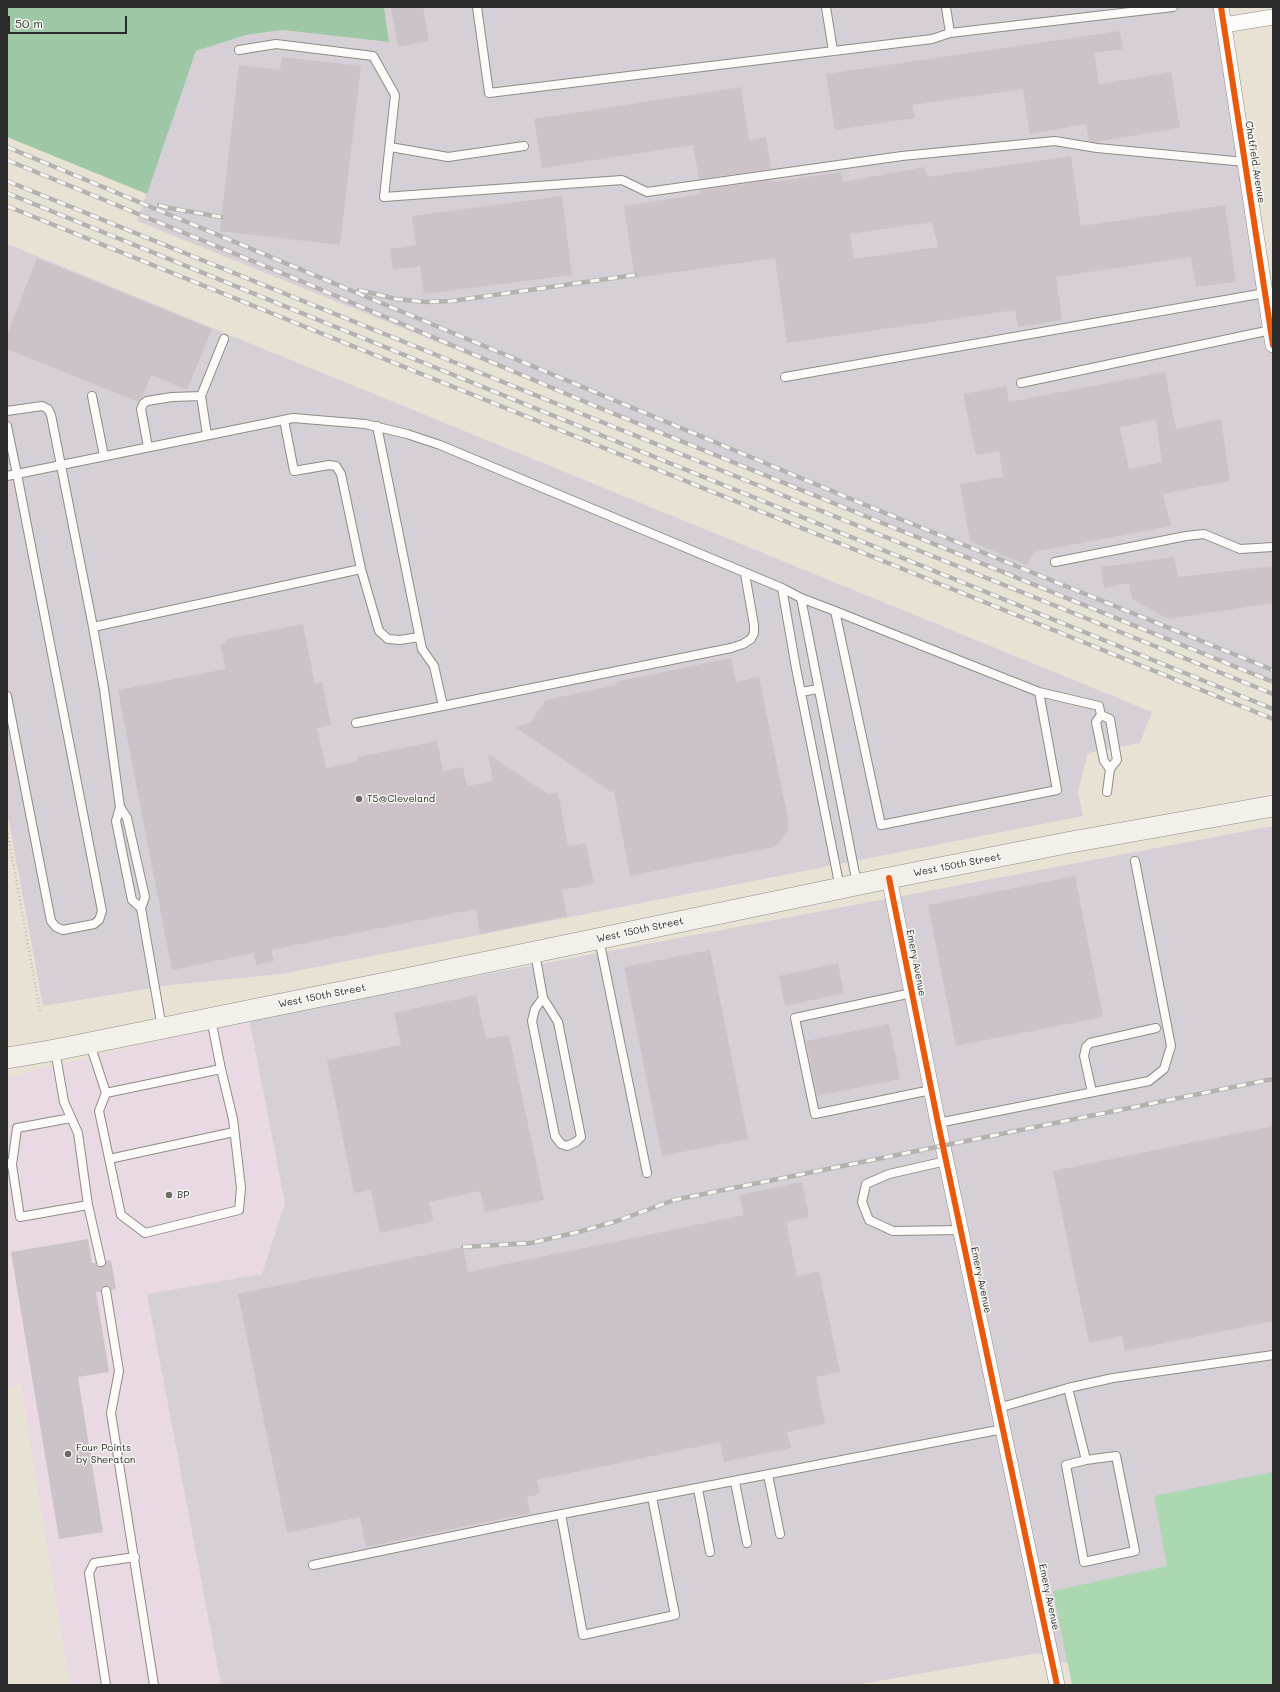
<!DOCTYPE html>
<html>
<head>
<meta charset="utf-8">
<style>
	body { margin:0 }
	#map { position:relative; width:1280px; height:1692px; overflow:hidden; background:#e8e2d5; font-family:Mali,sans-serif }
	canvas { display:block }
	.frame { position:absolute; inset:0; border:8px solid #2b2b2b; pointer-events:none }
	.scale { position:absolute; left:8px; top:16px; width:119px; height:18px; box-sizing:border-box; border:2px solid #2b2b2b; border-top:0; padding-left:5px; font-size:12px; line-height:14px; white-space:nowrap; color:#2b2b2b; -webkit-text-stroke:3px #f6f6f2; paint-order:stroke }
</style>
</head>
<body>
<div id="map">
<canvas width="1280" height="1692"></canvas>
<div class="frame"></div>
<div class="scale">50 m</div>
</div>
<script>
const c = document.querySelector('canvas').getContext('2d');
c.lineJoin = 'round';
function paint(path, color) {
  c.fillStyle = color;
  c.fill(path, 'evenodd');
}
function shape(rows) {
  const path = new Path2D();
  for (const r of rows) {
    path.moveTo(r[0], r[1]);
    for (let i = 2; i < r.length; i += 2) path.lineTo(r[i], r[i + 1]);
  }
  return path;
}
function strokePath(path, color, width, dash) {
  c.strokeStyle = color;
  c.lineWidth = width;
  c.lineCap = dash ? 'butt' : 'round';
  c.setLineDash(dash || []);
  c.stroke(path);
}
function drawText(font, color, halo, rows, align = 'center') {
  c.font = font + ' Mali,sans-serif';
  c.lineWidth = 3;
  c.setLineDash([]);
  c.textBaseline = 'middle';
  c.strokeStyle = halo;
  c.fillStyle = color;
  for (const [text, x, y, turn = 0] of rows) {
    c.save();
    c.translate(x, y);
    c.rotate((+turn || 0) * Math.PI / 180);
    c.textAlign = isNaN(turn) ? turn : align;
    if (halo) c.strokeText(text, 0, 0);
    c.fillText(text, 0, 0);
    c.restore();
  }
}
paint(shape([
	[249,1019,285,1203,262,1274,147,1294,221,1685,70,1685,21,1385,7,1387,7,1077]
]), '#e9d9e2');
paint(shape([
	[384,7,1227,7,1273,303,1273,680,137,221,196,51,246,35,282,30,389,42],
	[7,244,1152,712,1140,743,1088,753,1078,792,1083,816,281,974,171,985,43,1006,7,811],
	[1273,826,1273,1634,1064,1663,1038,1653,856,1685,221,1685,147,1294,262,1274,285,1203,249,1019]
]), '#d7cfd6');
paint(shape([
	[1273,1472,1273,1685,1072,1685,1053,1591,1167,1566,1154,1496]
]), '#abd8b1');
paint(shape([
	[7,7,384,7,389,42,282,30,246,35,196,51,147,194,7,137]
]), '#9ec8a5');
paint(shape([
	[391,7,423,7,429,41,398,47],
	[1120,31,1123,49,1094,53,1099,84,1171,72,1180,128,1094,142,1089,141,1086,124,1030,134,1023,89,912,105,915,118,835,130,826,74],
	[282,57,361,66,340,245,220,231,239,65,280,70],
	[741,87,749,140,766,137,771,169,699,179,693,145,542,168,534,119],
	[1071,156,1081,226,1225,205,1236,282,1196,287,1191,257,1056,277,1062,320,1018,327,1015,310,787,343,775,258,635,278,624,206,701,194,700,190,772,180,773,182,841,172,843,182,924,167,927,177],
	[932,222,938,247,854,259,850,234],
	[562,196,572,275,424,294,420,266,393,270,390,249,416,245,412,216],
	[37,258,212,329,187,390,151,375,142,398,138,402,7,349,7,335],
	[1165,372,1176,429,1221,419,1230,481,1163,494,1171,526,1034,552,1027,565,970,541,960,484,1003,477,999,451,976,455,963,394,1006,386,1009,402],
	[1156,420,1162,462,1129,469,1120,427],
	[1174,557,1178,577,1273,566,1273,603,1168,619,1132,599,1129,583,1104,588,1101,567],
	[303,624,315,684,322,682,331,725,317,728,326,768,358,761,357,757,437,741,443,771,463,767,467,786,493,781,488,754,548,794,558,792,568,846,586,843,594,884,562,890,567,916,480,934,476,909,271,950,274,961,256,965,254,953,172,970,118,690,226,669,220,644,227,643,226,639],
	[731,658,736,682,759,677,788,819,788,830,782,839,774,847,630,876,614,791,611,792,515,727,530,723,546,700,616,685,615,682],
	[1075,876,1103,1017,956,1046,928,905],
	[710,950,748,1139,662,1156,624,967],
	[838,963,844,993,785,1006,779,976],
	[476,995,486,1039,509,1035,544,1200,485,1212,480,1191,429,1202,434,1221,380,1233,371,1190,354,1193,327,1060,401,1045,394,1013],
	[889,1024,900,1079,817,1096,806,1041],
	[1273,1126,1273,1321,1125,1351,1122,1336,1089,1343,1053,1171],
	[802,1182,809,1217,786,1222,797,1276,819,1271,840,1372,816,1377,825,1424,787,1432,791,1448,724,1462,720,1442,537,1480,540,1494,527,1497,530,1513,366,1547,360,1517,287,1533,238,1294,463,1247,468,1272,744,1215,739,1195],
	[88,1239,92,1263,96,1263,97,1266,102,1267,105,1266,106,1261,111,1260,116,1289,111,1290,108,1286,105,1286,101,1289,101,1292,96,1292,109,1372,78,1377,103,1532,59,1539,11,1252]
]), '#ccc3c8');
const lane = shape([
	[477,7,489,93,932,39,950,33],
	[826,7,833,51],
	[946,7,950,33,1173,7],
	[239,50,276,44,373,56,395,95,384,197,622,180,647,192,902,156,1055,141,1097,148,1245,162],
	[390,147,448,157,524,146],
	[785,377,1265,293],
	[1021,383,1271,330],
	[92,396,104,456],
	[7,411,42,406,48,409,51,415,93,627,361,569],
	[284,420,294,471,329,465,336,466,341,474,361,569,379,631,388,639,400,640,419,637],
	[7,426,17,474,293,418,365,424,407,434,440,445,782,588,801,598,835,611,890,633,1039,692,1057,790,881,825,835,611],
	[377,426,422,649,434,666,443,706,731,648,743,644,751,639,754,633,754,625,745,574],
	[207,435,201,396,224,339],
	[148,447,141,409,143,404,147,401,172,397,201,396],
	[7,476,17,474,102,911,99,920,94,924,63,930,56,927,51,921,7,696],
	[1055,562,1186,536,1204,534,1240,549,1273,547],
	[782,588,796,668,840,888],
	[801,598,857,884],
	[93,627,104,689,120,807,116,821,132,900,141,908,145,897,127,818,120,807],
	[801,692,818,689],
	[1039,692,1099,706,1101,715],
	[1101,715,1110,719,1117,760,1110,769,1104,761,1096,722,1101,715],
	[356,723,443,706],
	[1107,792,1110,769],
	[141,908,162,1028],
	[599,939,647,1173],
	[535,953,543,998,558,1022,581,1137,576,1142,567,1146,561,1144,555,1136,532,1021,535,1009,543,998],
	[912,993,795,1018,815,1114,931,1090],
	[90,1044,106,1093,221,1069,211,1019],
	[1092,1092,1084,1056,1086,1047,1090,1043,1156,1028],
	[106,1093,99,1111,121,1215,145,1233,239,1210,241,1188,233,1119,221,1069],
	[938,1123,1149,1081,1164,1069,1171,1046,1135,861],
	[109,1159,234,1132],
	[946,1161,889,1174,866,1184,862,1202,869,1220,893,1231,961,1230],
	[7,1163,12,1165,20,1217,88,1205,78,1133,64,1102,55,1050],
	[12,1165,17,1128,71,1118],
	[88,1205,101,1262],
	[106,1291,119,1371,111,1413,154,1685],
	[1068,1388,1113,1378,1273,1355],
	[998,1408,1068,1388,1086,1460,1116,1456,1135,1551,1084,1562,1066,1465,1086,1460],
	[768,1475,780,1534],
	[735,1482,747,1543],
	[698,1489,710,1552],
	[561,1514,583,1635,675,1615,652,1497],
	[313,1565,531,1520,1003,1429],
	[106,1685,89,1573,94,1563,135,1557]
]);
const street = shape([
	[1221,7,1273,345],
	[1224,25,1273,17],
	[889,878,938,1123,1057,1685]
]);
const secondary = shape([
	[7,1058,55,1050,410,978,889,878,1066,843,1273,806]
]);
strokePath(lane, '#8f8c86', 10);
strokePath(street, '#8f8c86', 16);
strokePath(secondary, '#8f8c86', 22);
strokePath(shape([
	[7,829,40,1011]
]), '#bdbcba', 2.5, [1, 3]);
strokePath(lane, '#fcfbf9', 8);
strokePath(street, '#fcfbf9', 15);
strokePath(secondary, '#f3f0ea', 21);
const rail = shape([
	[7,147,868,506,1273,670],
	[7,160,289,276,595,406,1273,682],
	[7,181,1273,694],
	[7,193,1273,709],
	[159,205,169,208,221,217],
	[7,206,1273,719],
	[359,290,396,299,426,302,452,301,635,275],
	[463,1247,531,1243,578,1232,617,1221,674,1200,1273,1079]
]);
strokePath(rail, '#b3b2b0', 4.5);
strokePath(rail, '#f6f6f2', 3, [9]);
strokePath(shape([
	[1221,7,1273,345],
	[889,878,938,1123,1057,1685]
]), '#e8590c', 6);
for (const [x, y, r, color] of [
	[359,799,4,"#6d6b66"],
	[169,1195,4,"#6d6b66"],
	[68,1454,4,"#6d6b66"]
]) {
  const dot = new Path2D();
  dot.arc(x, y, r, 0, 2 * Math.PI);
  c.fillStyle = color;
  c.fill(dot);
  strokePath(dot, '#f6f6f2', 1.5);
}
drawText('10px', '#2b2b2b', '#f6f6f2', [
	["Chatfield Avenue",1255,162,81],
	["West 150th Street",957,865,-11],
	["West 150th Street",640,930,-12],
	["Emery Avenue",916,963,79],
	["West 150th Street",322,996,-11],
	["Emery Avenue",981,1280,78],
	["Emery Avenue",1049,1597,78]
]);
drawText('10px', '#2b2b2b', '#f6f6f2', [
	["T5@Cleveland",367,799],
	["BP",177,1195],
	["Four Points",76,1448],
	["by Sheraton",76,1460]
], 'left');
</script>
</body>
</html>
